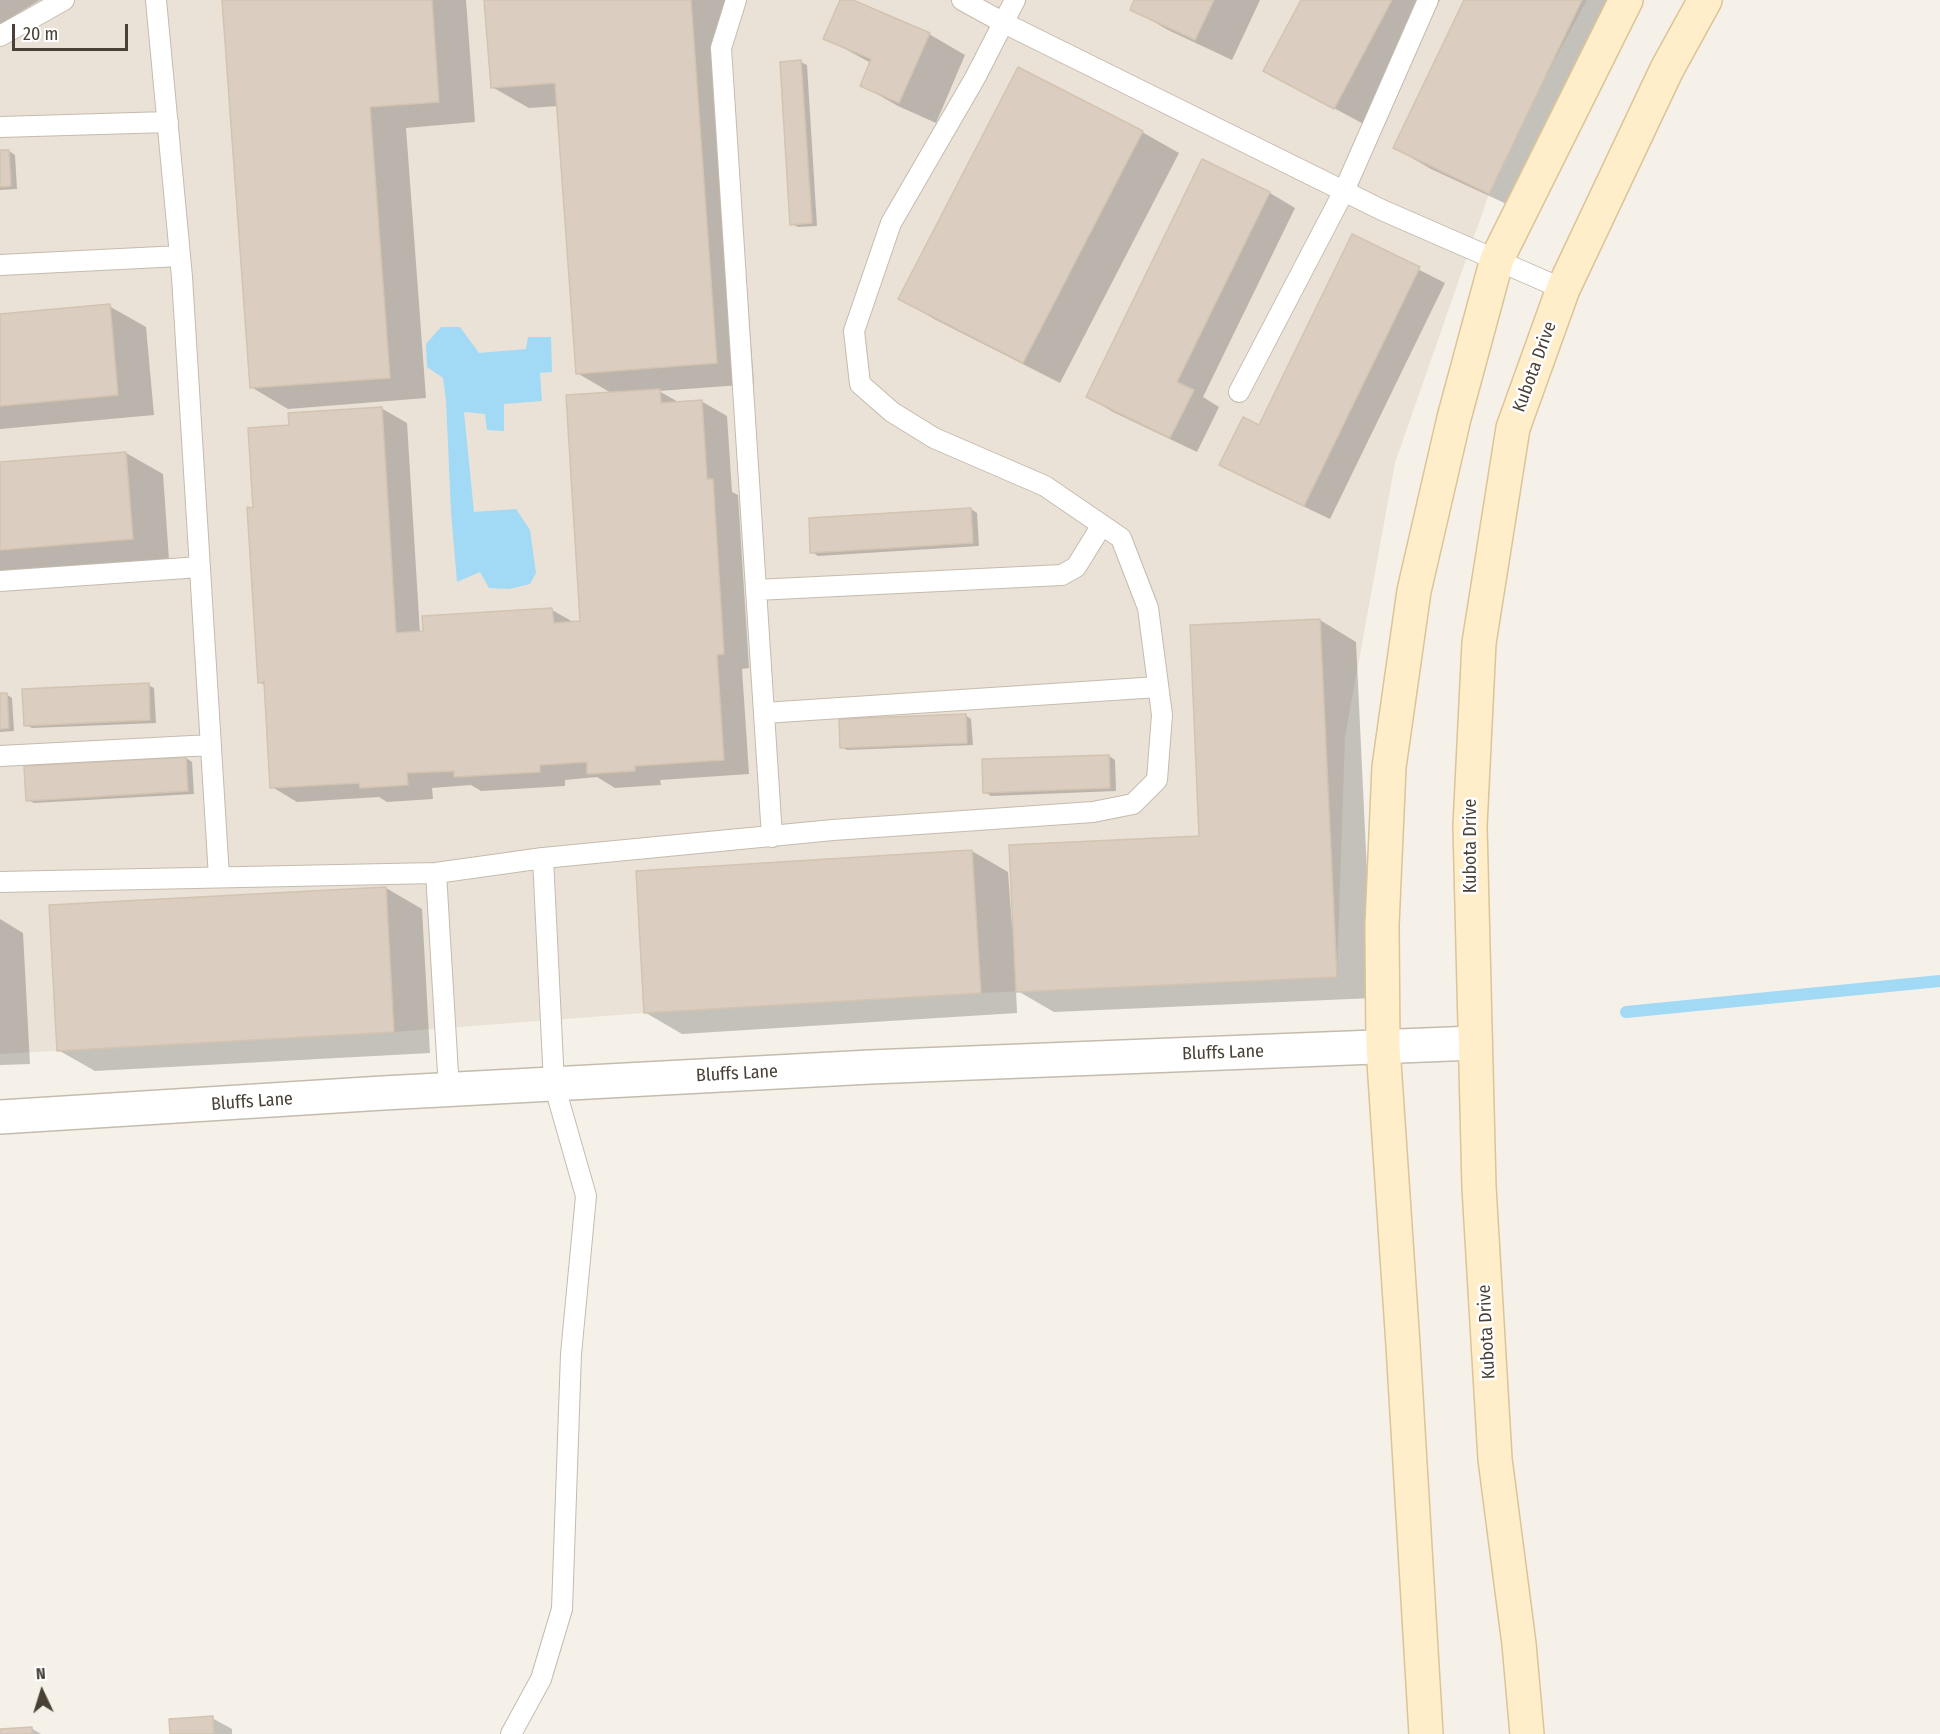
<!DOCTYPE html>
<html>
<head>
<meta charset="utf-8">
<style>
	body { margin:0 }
	#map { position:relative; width:1940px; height:1734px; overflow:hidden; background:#f5f1e9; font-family:"Fira Sans Condensed",sans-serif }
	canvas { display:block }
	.north { position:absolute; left:12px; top:1662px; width:60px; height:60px; -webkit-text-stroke:4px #fff; paint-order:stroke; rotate:356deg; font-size:16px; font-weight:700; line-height:24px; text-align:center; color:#4a4136 }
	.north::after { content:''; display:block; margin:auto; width:21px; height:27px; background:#4a4136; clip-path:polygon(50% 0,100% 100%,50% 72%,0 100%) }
	.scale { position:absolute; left:12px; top:24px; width:116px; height:27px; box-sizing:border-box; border:3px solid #4a4136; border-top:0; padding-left:8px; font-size:18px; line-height:21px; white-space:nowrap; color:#4a4136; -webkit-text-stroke:4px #fff; paint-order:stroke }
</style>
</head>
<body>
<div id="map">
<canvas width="1940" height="1734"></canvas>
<div class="north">N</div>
<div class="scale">20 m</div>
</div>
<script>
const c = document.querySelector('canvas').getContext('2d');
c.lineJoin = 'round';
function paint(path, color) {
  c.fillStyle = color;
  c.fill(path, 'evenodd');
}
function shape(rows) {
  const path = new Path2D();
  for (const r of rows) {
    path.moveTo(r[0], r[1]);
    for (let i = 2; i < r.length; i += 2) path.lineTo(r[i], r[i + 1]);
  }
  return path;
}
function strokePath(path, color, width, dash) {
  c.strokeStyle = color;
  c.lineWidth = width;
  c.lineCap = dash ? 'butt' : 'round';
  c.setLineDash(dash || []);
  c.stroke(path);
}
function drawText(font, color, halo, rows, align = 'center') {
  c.font = font + ' "Fira Sans Condensed",sans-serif';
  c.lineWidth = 5;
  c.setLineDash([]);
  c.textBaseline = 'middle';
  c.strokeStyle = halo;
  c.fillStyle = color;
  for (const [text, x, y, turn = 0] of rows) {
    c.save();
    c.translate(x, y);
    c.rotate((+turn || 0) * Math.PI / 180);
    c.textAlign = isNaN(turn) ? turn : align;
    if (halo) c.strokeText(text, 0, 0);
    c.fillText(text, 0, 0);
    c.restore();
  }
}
paint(shape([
	[0,0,1587,0,1513,137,1489,194,1395,463,1345,737,1337,977,981,993,644,1013,394,1032,0,1054]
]), '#eae2d7');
paint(shape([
	[441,327,460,327,479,353,526,349,528,337,551,337,552,372,540,373,542,401,504,404,504,431,487,430,485,414,464,412,474,512,516,509,530,530,536,573,530,584,509,589,489,588,480,572,457,582,451,512,446,400,443,378,427,367,426,344]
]), '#a2daf5');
paint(shape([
	[0,0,40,0,0,24],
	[224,0,466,0,475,122,406,128,426,398,288,409,251,387],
	[486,0,726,0,754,384,659,391,680,403,701,401,727,416,732,492,738,495,749,668,742,669,749,774,660,780,661,785,615,788,597,777,565,780,565,786,481,791,471,785,432,788,433,799,387,802,379,797,297,802,272,787,266,686,259,682,254,509,291,427,381,408,407,423,420,633,552,610,575,623,582,623,613,394,577,373,558,106,529,108,492,87],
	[841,0,849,0,929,34,965,55,936,123,898,106,861,85,871,63,825,38],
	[1136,0,1260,0,1232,60,1168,30,1132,9],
	[1303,0,1440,0,1371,128,1265,71],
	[1466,0,1628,0,1526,213,1431,169,1395,148],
	[801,62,807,65,817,226,798,227,792,224],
	[1142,132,1179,153,1060,383,936,320,900,299],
	[9,151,15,155,17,189,0,190,0,152],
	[1270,193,1295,208,1203,397,1219,407,1197,452,1113,412,1088,397],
	[1353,236,1445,283,1330,519,1246,479,1221,464,1260,427],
	[109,306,146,327,154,415,0,429,0,316],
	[126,453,163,474,169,560,0,573,0,463],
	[971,509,977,513,979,546,818,556,812,552],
	[1320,620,1356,642,1373,998,1054,1012,1016,990,1017,1013,682,1034,646,1013,972,851,1008,872,1012,926,1014,925,1201,837],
	[148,685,154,688,156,723,32,728,26,725],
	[6,694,12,698,14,731,0,732,0,695],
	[965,715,971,719,973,745,847,750,841,747],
	[1109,756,1115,760,1116,791,991,796,985,792],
	[186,758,192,762,194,794,34,803,28,800],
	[386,888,422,909,430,1053,95,1071,58,1050],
	[0,919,23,933,30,1064,0,1065],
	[212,1718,232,1729,232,1734,172,1734],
	[31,1728,41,1734,1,1734]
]), '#0003');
strokePath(shape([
	[1626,1012,1940,981]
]), '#a2daf5', 12);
const building = shape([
	[222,0,432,0,439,102,370,107,390,378,250,388,222,0],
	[484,0,691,0,717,363,576,374,555,83,491,88,484,0],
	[840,0,853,0,930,33,899,103,860,86,871,59,823,39,840,0],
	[1134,0,1214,0,1195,40,1130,10,1134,0],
	[1301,0,1392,0,1334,109,1263,71,1301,0],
	[1464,0,1582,0,1489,194,1393,148,1464,0],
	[801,60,812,223,790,225,780,62,801,60],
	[1018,67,1143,131,1023,363,898,299,1018,67],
	[0,150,9,150,11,186,0,187,0,150],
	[1202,159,1270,192,1177,382,1194,390,1170,438,1086,397,1202,159],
	[1352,234,1420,267,1304,506,1219,465,1243,417,1259,425,1352,234],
	[110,304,118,395,0,406,0,314,110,304],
	[660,389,661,403,702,400,707,479,713,479,724,654,717,655,724,760,635,766,635,771,587,774,587,762,540,765,540,772,454,777,454,771,407,773,408,785,360,788,359,783,270,788,264,682,258,683,247,507,253,508,248,428,289,425,288,413,382,407,396,633,423,631,422,616,552,608,554,623,580,621,566,395,660,389],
	[126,452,133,539,0,550,0,462,126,452],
	[971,508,973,543,810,553,809,518,971,508],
	[1320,619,1337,977,1016,992,1009,845,1199,836,1190,625,1320,619],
	[149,683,150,720,24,726,22,689,149,683],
	[0,693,7,693,9,728,0,729,0,693],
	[966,714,967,743,840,748,839,719,966,714],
	[1109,755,1110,788,983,793,982,759,1109,755],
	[186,757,188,791,26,801,24,766,186,757],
	[972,850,981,993,644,1013,636,871,972,850],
	[386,887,394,1032,57,1051,49,905,386,887],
	[213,1716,214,1734,170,1734,169,1719,213,1716],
	[32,1727,32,1734,0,1734,0,1729,32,1727]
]);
paint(building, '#dbcec0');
strokePath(building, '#d3c3b0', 1.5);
const lane = shape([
	[156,0,182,277,219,877],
	[736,0,721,48,772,837],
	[962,0,1004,23,1382,210,1563,289],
	[0,36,64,0],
	[0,127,168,122],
	[0,265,180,256],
	[1239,392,1344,191,1428,0],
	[0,581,200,567],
	[756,590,1062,575,1076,567,1102,525],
	[764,713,1158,687],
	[0,756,211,745],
	[436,873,449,1090],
	[0,882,436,873,543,858,833,830,1093,812,1133,804,1157,780,1162,715,1148,608,1121,538,1045,486,934,438,892,412,860,384,854,331,891,223,975,78,1015,0],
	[511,1734,541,1679,562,1609,571,1354,586,1196,554,1084,543,858]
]);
const street = shape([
	[0,1117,383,1093,870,1067,1475,1043]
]);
const secondary = shape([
	[1426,1734,1403,1345,1383,1047,1382,925,1389,767,1414,591,1454,418,1497,259,1626,0],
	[1527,1734,1519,1644,1495,1459,1479,1187,1470,826,1479,643,1513,428,1563,289,1667,69,1705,0]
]);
strokePath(lane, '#c5bbad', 22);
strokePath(street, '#c5bbad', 36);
strokePath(secondary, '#dbc498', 36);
strokePath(lane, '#fff', 20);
strokePath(street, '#fff', 33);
strokePath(secondary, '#ffeec9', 33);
drawText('18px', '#4a4136', '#fff', [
	["Kubota Drive",1535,367,-70],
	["Kubota Drive",1471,846,-90],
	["Bluffs Lane",1223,1053,-2],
	["Bluffs Lane",737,1074,-3],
	["Bluffs Lane",252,1102,-4],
	["Kubota Drive",1487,1332,-93]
]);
</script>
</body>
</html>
